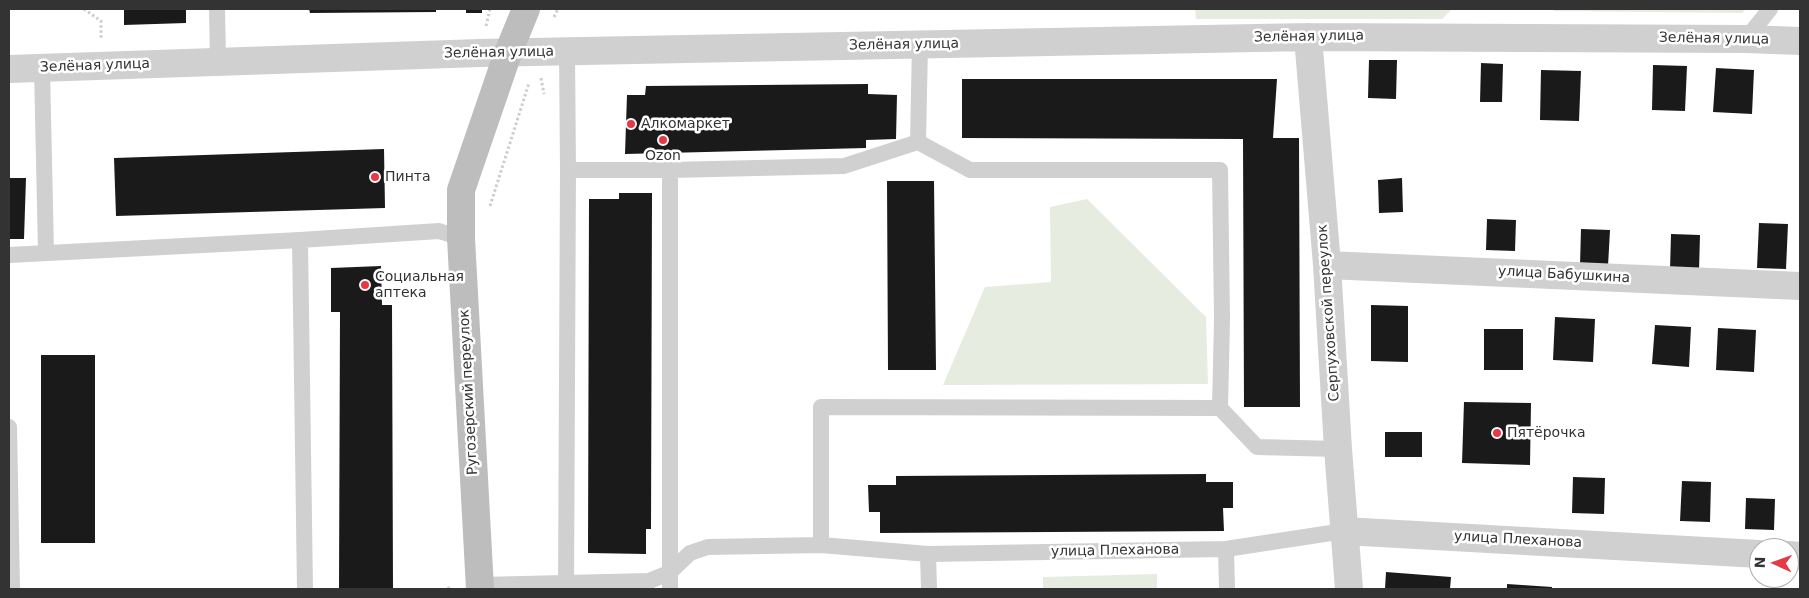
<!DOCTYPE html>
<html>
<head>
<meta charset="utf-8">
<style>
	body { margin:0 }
	#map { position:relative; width:1809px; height:598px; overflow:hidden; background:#fff; font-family:"DejaVu Sans",sans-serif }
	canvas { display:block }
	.frame { position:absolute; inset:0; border:10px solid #333; pointer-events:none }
	.north { position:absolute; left:1749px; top:538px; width:50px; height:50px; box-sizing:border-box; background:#fff; border:1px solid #adadad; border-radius:50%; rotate:272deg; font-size:14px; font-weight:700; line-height:20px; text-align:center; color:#333 }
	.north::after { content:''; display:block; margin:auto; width:18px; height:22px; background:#e63946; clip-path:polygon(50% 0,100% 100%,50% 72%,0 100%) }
</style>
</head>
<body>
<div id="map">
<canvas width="1809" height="598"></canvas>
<div class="frame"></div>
<div class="north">N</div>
</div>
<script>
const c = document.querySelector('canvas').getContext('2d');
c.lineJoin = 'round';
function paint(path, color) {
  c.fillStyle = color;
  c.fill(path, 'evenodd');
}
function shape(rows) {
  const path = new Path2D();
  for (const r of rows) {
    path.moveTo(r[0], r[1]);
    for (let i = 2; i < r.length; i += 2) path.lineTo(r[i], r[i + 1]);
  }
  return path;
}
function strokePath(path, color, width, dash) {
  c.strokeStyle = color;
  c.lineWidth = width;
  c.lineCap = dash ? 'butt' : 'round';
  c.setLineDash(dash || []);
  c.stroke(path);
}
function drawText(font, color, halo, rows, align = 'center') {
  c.font = font + ' "DejaVu Sans",sans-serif';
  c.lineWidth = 5;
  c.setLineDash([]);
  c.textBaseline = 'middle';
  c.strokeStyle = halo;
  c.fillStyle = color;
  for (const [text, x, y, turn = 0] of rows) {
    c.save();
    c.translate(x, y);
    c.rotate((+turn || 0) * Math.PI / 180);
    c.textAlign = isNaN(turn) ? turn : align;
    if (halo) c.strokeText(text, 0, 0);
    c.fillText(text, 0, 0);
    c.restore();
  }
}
paint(shape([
	[1195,9,1452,9,1442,19,1196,19],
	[1552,9,1746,9,1742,13,1554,11],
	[1087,199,1206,317,1208,384,943,385,985,287,1051,282,1050,207],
	[1157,574,1157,589,1043,589,1043,577]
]), '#e6ecdf');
paint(shape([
	[124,9,186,9,186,23,124,25],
	[309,9,436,9,436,12,310,13],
	[466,9,482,9,482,13,466,13],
	[1369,60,1397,60,1396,99,1368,98],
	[1481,63,1503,64,1502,102,1480,102],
	[1653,65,1687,66,1685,111,1652,110],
	[1716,68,1754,70,1752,114,1713,112],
	[1541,70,1581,71,1579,121,1540,120],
	[962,79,1277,79,1273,138,1299,138,1300,407,1244,407,1243,139,962,138],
	[868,84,868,94,897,95,896,139,866,140,866,148,625,154,627,95,645,95,646,86],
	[384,149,385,208,116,216,114,158],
	[9,178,26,178,24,239,9,239],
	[1402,178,1403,212,1379,213,1378,180],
	[887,181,934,181,936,370,888,370],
	[619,193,652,193,651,529,646,529,646,554,588,553,589,199,619,199],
	[1487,219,1516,220,1515,251,1486,250],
	[1759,223,1788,224,1786,269,1757,268],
	[1581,229,1610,230,1608,266,1580,265],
	[1671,234,1700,235,1699,271,1670,270],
	[381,266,382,305,392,305,393,589,339,589,340,312,331,312,331,268],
	[1371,305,1408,306,1408,362,1371,361],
	[1555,317,1595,319,1593,362,1553,360],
	[1655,325,1691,327,1689,367,1652,364],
	[1718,328,1756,330,1754,372,1716,370],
	[1484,329,1523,329,1523,370,1484,370],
	[41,355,95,355,95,543,41,543],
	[1464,402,1531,403,1530,465,1462,463],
	[1385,432,1422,432,1422,457,1385,457],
	[1206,474,1206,482,1233,482,1233,508,1223,508,1224,531,880,533,880,512,869,512,868,485,896,485,896,476],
	[1573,477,1605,478,1604,514,1572,513],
	[1682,481,1711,482,1710,522,1680,521],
	[1746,498,1775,499,1774,530,1745,529],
	[1386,572,1451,577,1450,589,1385,589],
	[1507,584,1552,587,1552,589,1507,589]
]), '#1a1a1a');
strokePath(shape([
	[84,9,101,21,101,40],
	[554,17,558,9],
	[486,26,490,9],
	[541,78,544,94],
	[490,206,529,83],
	[448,589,451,585]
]), '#cdcdcd', 3, [2.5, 2.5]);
strokePath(shape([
	[217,9,218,61],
	[1746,39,1770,9],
	[567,52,568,170],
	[42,68,46,253],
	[918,142,920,44],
	[300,240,305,589],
	[9,255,300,240,439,231,461,238],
	[9,427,12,589],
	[821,545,821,407,1220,408],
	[1226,549,1227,589],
	[928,554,929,589],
	[480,585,649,581,669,573,690,553,708,547,821,545,928,554,1226,549,1344,531],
	[566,589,568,170,670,170,844,166,918,142,970,170,1220,170,1222,320,1220,408,1257,447,1338,449],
	[670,589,670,170]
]), '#d0d0d0', 16);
strokePath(shape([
	[1308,37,1327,265,1338,449,1349,589],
	[9,69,480,53,1308,37,1746,39,1800,41],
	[1327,265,1800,286],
	[1344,531,1759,554],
	[1789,555,1800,556]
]), '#d0d0d0', 28);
strokePath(shape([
	[480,589,461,238,461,190,508,53,526,9]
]), '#bdbdbd', 28);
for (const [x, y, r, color] of [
	[631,124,5,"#e63946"],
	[663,140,5,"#e63946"],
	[375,177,5,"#e63946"],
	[365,285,5,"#e63946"],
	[1497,433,5,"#e63946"]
]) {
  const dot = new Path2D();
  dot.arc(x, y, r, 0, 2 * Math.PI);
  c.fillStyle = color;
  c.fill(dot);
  strokePath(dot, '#fff', 2);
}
drawText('14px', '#333', '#fff', [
	["Зелёная улица",1309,37,-1],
	["Зелёная улица",1714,39,1],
	["Зелёная улица",904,45,-1],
	["Зелёная улица",499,53,-1],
	["Зелёная улица",95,66,-2],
	["улица Бабушкина",1564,275,3],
	["Серпуховской переулок",1329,313,-94],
	["Ругозерский переулок",469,392,-93],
	["улица Плеханова",1518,540,3],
	["улица Плеханова",1115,551,-1]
]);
drawText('14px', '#333', '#fff', [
	["Алкомаркет",641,124],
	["Ozon",663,156,"center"],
	["Пинта",385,177],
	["Социальная",375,277],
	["аптека",375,293],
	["Пятёрочка",1507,433]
], 'left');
</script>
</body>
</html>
